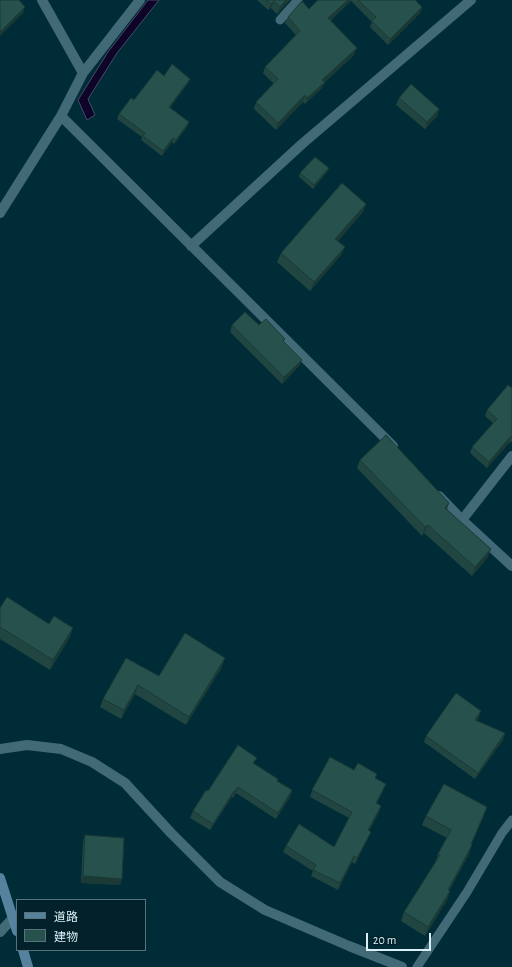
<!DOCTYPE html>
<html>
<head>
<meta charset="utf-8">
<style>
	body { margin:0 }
	#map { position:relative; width:512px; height:967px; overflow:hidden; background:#002c37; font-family:"Alegreya Sans","Noto Sans JP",sans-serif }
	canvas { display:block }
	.legend { position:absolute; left:16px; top:899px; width:130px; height:52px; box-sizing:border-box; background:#02212a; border:1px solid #58737c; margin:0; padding:5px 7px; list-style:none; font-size:12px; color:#daeff6 }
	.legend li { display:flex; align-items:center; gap:8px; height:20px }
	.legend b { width:20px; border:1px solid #58737c }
	.scale { position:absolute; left:366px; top:933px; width:65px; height:18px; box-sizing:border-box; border:2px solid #daeff6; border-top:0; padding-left:5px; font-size:12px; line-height:14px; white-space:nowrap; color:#daeff6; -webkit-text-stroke:3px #02212a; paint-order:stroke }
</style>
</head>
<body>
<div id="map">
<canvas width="512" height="967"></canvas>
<ul class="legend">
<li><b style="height:5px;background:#57829e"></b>道路</li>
<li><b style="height:11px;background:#26514c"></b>建物</li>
</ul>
<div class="scale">20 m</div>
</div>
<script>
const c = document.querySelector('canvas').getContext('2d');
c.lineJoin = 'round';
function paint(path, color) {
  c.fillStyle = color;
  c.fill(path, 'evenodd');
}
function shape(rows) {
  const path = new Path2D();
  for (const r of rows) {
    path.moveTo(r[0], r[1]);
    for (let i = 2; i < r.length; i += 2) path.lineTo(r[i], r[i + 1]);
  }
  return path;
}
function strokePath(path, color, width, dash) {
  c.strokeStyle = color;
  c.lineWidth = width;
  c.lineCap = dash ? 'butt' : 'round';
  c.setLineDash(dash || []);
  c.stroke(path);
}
const water = shape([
	[148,0,159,0,117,53,88,99,95,115,87,120,78,100,108,52,148,0]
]);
paint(water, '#0e0429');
strokePath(water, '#4b4a66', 1);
strokePath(shape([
	[280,20,298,0],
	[417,967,467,892,502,833,512,820]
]), '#416976', 9);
strokePath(shape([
	[42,0,83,73],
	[61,116,393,446],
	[0,213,61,116,83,73,140,0],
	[191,246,302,144,471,0],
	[439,496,462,520,512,566],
	[462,520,512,456],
	[0,749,27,745,61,749,92,762,125,783,171,833,220,882,265,910,349,946,402,967],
	[0,932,13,918]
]), '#416976', 10);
strokePath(shape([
	[0,878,17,931],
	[23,950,28,967]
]), '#57829e', 10);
paint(shape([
	[257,0,290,0,277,14,271,8,268,10],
	[318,0,415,0,422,7,420,13,388,45,370,27,372,22,351,1,331,20,354,55,325,82,322,88,305,104,303,102,276,130,254,109,256,102,274,84,263,73,265,67,296,35,285,23,288,17,309,9],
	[164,76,190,79,188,83,170,108,189,122,187,127,174,144,172,142,162,156,141,140,142,137,117,119,119,114],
	[399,98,439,109,437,116,425,129,396,105],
	[329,168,327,172,313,189,299,177,300,173],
	[366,204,363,212,338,241,345,247,341,255,310,291,277,262,281,253],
	[232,325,259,325,284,342,302,360,299,366,282,384,230,332],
	[512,388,512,441,510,443,509,443,487,468,470,453,472,447,493,423,485,416,487,410],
	[360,460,447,509,488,557,472,576,424,533,422,536,357,468],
	[0,608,70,637,50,670,0,639],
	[222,667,186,725,135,694,121,719,100,707,103,699,159,676],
	[479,717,477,721,505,733,503,740,475,779,424,742,426,736],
	[254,764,277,781,292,790,290,797,276,819,236,793,233,798,232,797,210,830,190,818,193,811,208,791],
	[354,770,375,779,383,791,377,803,381,806,379,812,369,831,368,838,355,864,352,862,338,890,311,876,313,871,283,852,286,846,334,847,349,818,310,797,312,790],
	[487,807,471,844,469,854,449,891,450,891,447,900,425,936,401,921,404,912,435,863,438,854,447,838,422,825,426,816],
	[85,835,122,879,120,885,81,883,83,842]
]), '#214641');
paint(shape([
	[286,0,290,0,277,14,280,7],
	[348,0,352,0,351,1,326,24,328,18],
	[274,1,271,8,268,10,271,4],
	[25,7,23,13,0,36,0,32],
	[422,7,420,13,388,45,390,39],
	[357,48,354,55,320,86,322,80],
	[190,79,188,83,167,112,169,107],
	[325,82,322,88,305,104,307,98],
	[305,95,303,102,276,130,278,123],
	[439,109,437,116,425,129,427,122],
	[189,122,187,127,174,144,176,140],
	[173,138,172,142,162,156,163,151],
	[329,168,327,172,313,189,314,185],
	[366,204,363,212,332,247,335,239],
	[345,247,341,255,310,291,314,282],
	[302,360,299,366,282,384,284,377],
	[511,436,509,443,487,468,489,462],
	[449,503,446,512,445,508],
	[428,525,424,533,422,536,425,527],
	[491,549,488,557,472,576,475,567],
	[73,628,70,637,50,670,53,660],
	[225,658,222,667,186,725,189,717],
	[138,685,135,694,121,719,124,710],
	[481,711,479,717,473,726,475,720],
	[505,733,503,740,475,779,478,773],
	[238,787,236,793,233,798,235,791],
	[292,790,290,797,276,819,278,813],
	[234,791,232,797,210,830,213,824],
	[381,806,379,812,366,837,368,830],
	[487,807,484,816,468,853,471,844],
	[371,832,355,864,357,858],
	[472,845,469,854,445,898,448,890],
	[354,856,352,862,338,890,340,883],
	[83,876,122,879,120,885,81,883],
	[450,891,447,900,425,936,428,927]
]), '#1b3935');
const building = shape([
	[0,0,19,0,25,7,0,32,0,0],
	[267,0,286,0,280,7,274,1,271,4,267,0],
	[318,0,348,0,328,18,357,48,322,80,325,82,307,98,305,95,278,123,256,102,278,79,265,67,300,31,288,17,302,1,309,9,318,0],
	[358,0,415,0,422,7,390,39,372,21,376,17,358,0],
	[172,64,190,79,169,107,189,122,176,140,173,138,163,151,143,136,145,133,119,114,131,98,134,100,157,70,164,76,172,64],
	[411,84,439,109,427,122,399,98,411,84],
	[315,157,329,168,314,185,300,173,315,157],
	[342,183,366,204,335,239,345,247,314,282,281,253,342,183],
	[245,312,259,325,266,319,285,339,283,341,302,360,284,377,232,325,245,312],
	[508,385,512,388,512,437,511,436,489,462,472,447,497,419,487,410,508,385],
	[386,435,449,503,445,508,491,549,475,567,428,525,425,527,360,460,386,435],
	[7,597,49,624,54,616,73,628,53,660,0,627,0,608,7,597],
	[185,633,225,658,189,717,138,685,124,710,103,699,126,658,159,676,185,633],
	[456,693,481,711,475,720,505,733,478,773,426,736,456,693],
	[238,745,257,758,253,763,278,779,277,781,292,790,278,813,238,787,235,791,234,791,213,824,193,811,206,790,208,791,238,745],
	[330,757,354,770,358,763,377,774,375,778,386,784,376,803,381,806,368,830,371,832,357,858,354,856,340,883,313,870,316,865,286,846,299,824,334,847,352,812,312,790,330,757],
	[444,784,487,807,471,844,472,845,448,890,450,891,428,927,404,912,440,855,438,854,451,830,426,816,444,784],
	[85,835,124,838,122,879,83,876,85,835]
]);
paint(building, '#26514c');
strokePath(building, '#1b3935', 1);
</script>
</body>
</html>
